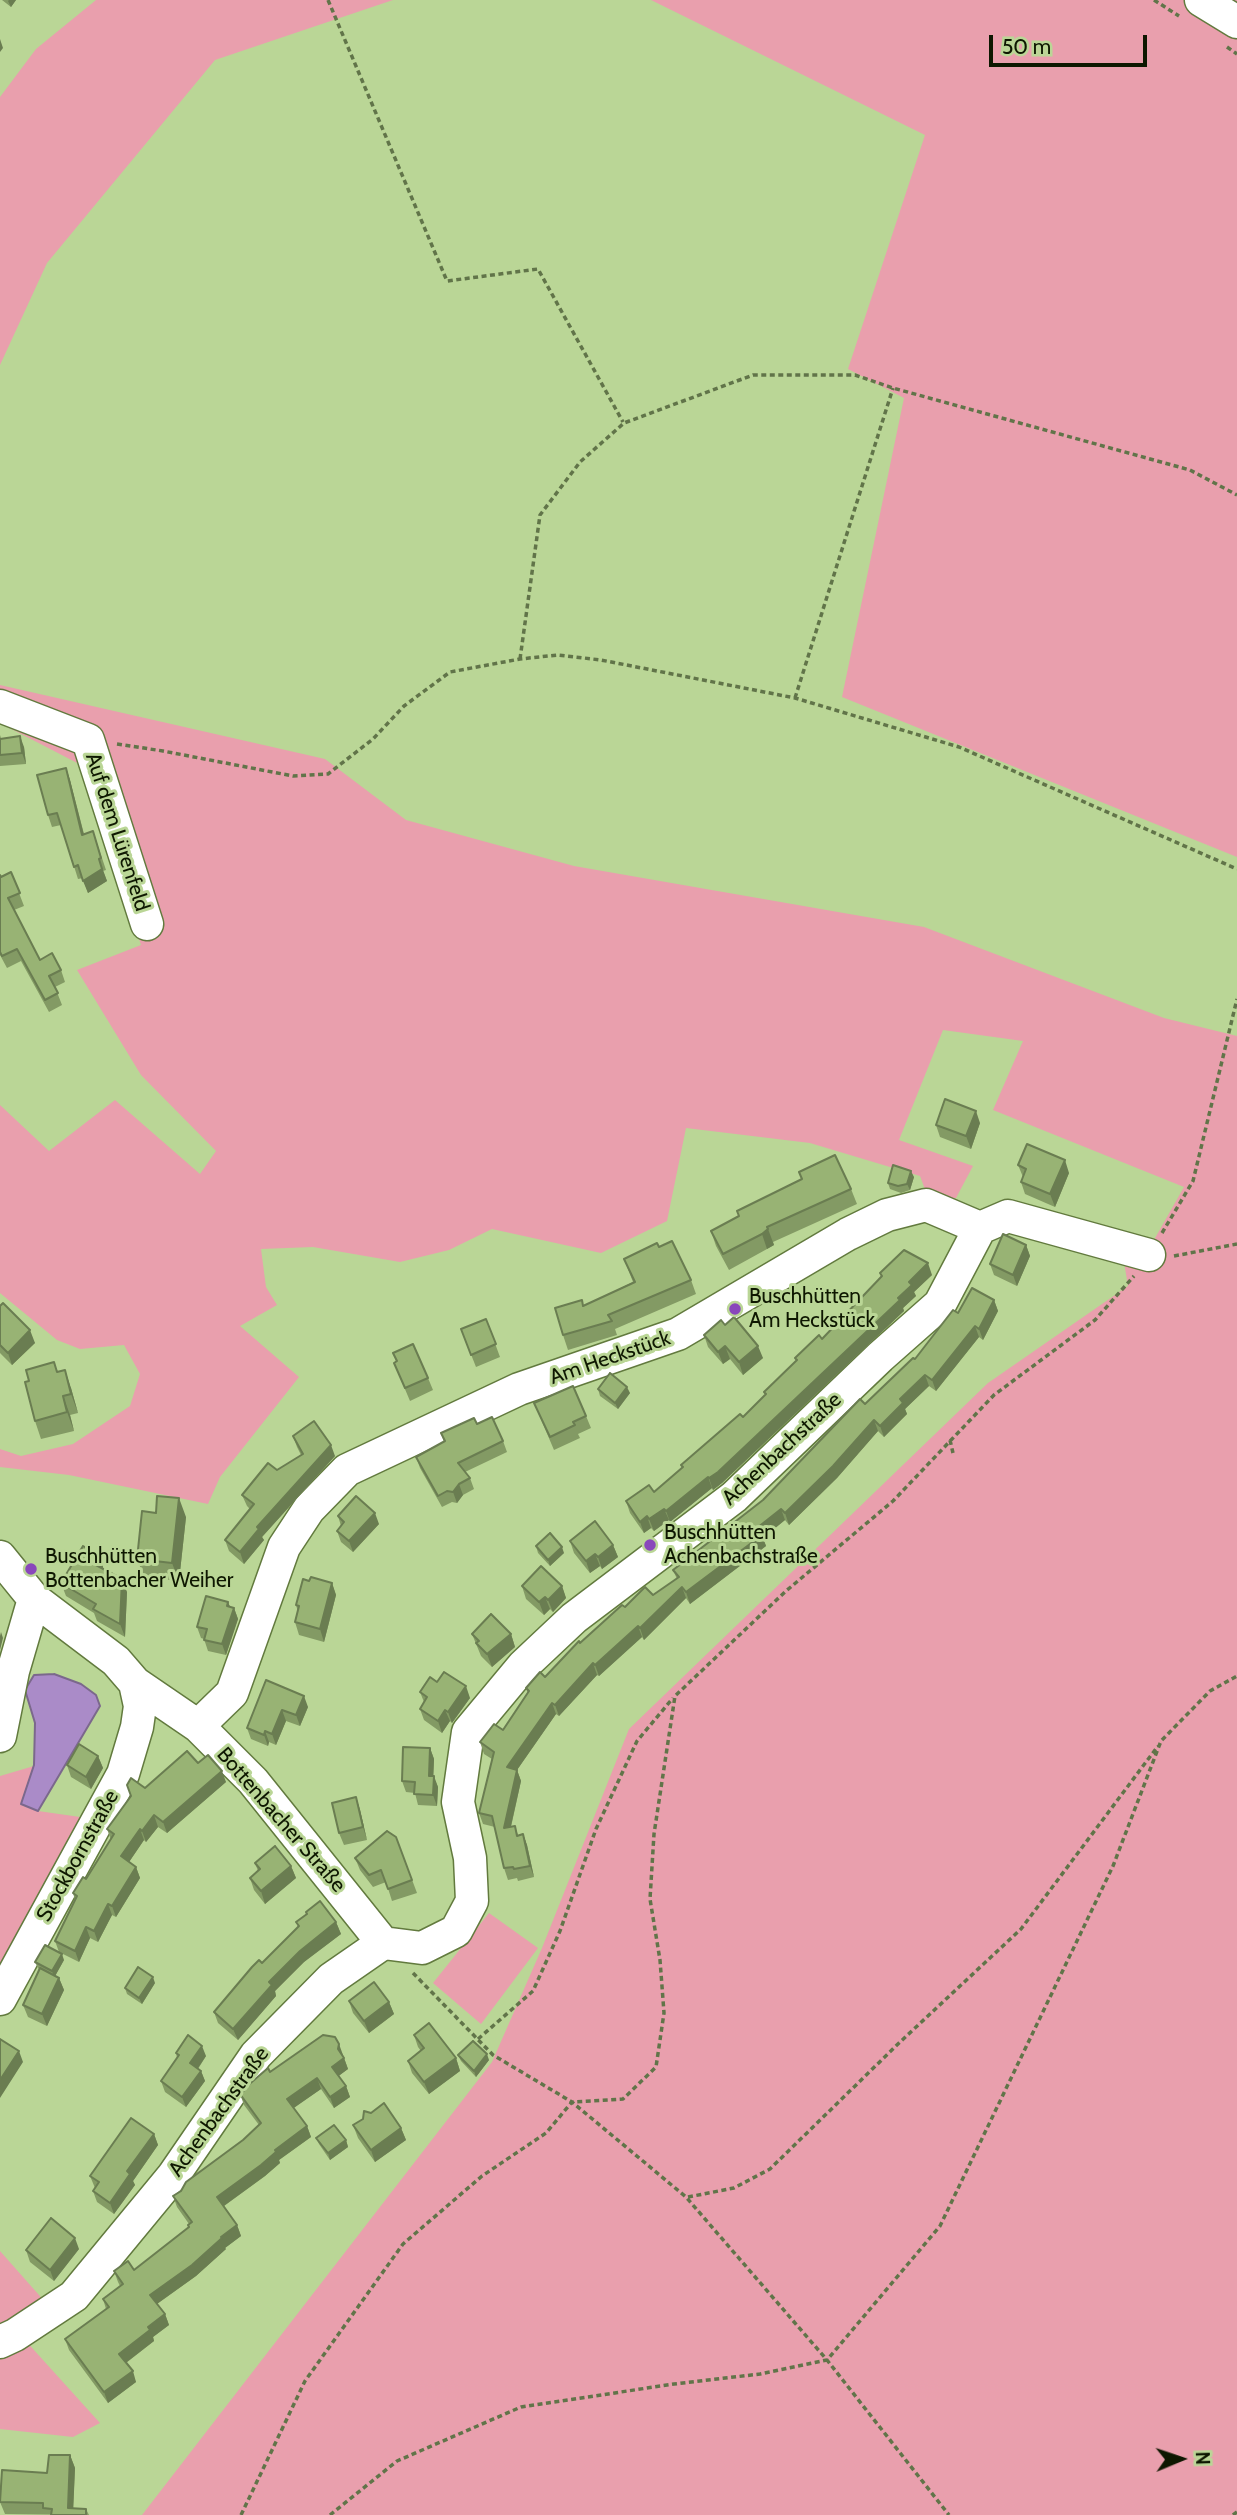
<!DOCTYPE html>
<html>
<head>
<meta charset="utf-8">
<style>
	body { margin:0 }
	#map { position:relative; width:1237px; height:2515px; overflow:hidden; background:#bad696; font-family:Cabin,sans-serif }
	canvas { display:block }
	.north { position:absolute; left:1146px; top:2424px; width:70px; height:70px; -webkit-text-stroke:5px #bad696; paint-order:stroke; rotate:88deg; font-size:19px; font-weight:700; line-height:28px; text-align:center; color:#0e1701 }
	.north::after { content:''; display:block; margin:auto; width:24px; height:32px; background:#0e1701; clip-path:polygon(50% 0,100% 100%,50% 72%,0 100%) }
	.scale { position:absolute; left:989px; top:35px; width:158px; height:32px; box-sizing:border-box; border:4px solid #0e1701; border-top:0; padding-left:9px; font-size:21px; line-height:24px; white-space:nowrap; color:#0e1701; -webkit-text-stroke:5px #bad696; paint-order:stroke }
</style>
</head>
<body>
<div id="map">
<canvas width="1237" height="2515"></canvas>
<div class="north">N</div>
<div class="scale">50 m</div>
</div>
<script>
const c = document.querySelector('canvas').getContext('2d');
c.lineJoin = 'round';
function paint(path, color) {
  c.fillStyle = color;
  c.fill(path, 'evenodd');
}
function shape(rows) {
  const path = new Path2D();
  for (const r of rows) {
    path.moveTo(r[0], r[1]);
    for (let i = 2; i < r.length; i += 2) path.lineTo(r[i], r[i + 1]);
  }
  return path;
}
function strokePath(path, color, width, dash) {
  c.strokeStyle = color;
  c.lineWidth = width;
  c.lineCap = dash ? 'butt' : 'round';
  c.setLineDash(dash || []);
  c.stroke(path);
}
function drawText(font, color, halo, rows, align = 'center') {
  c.font = font + ' Cabin,sans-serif';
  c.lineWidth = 6;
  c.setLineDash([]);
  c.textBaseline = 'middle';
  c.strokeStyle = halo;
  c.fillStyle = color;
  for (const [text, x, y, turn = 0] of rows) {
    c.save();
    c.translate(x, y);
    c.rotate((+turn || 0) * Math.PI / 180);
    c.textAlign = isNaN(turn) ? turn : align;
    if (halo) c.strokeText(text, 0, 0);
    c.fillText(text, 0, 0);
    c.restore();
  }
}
paint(shape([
	[96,0,393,0,215,60,47,263,0,365,0,97,36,49],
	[651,0,1237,0,1237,857,842,697,904,398,848,369,925,135],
	[0,685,325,759,406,820,574,866,924,927,1164,1018,1237,1036,1237,2515,142,2515,492,2062,542,1948,629,1729,988,1383,1128,1286,1124,1262,1150,1247,1184,1187,993,1110,1023,1041,943,1030,899,1140,973,1166,956,1198,929,1200,920,1176,810,1143,686,1128,667,1221,601,1253,492,1229,449,1250,400,1262,313,1247,261,1249,266,1287,277,1305,240,1326,299,1377,220,1477,208,1504,69,1475,0,1467,0,1449,21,1456,73,1444,130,1406,140,1374,124,1345,80,1349,57,1340,0,1293,0,1105,49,1151,115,1100,200,1174,216,1151,141,1075,77,970,141,945,83,766,0,723],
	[34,1766,21,1804,38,1811,80,1817,0,1979,0,1776],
	[489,1913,538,1948,481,2024,433,1983],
	[0,2251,62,2321,24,2339,100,2423,73,2437,0,2429]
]), '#e99fad');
const water = shape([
	[54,1674,81,1684,96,1695,100,1706,38,1811,21,1804,34,1765,35,1723,25,1690,34,1675,54,1674]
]);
paint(water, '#aa8bc8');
strokePath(water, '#7b688c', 2);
const minor = shape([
	[1201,0,1237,22],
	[0,706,88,740,147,924],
	[0,1557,34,1599,116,1661,135,1683,140,1706,137,1727,123,1774,0,1999],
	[135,1683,198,1726,253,1781,383,1943],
	[198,1726,232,1693,284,1547,309,1509,347,1470,519,1389,678,1334,848,1234,887,1215,926,1205,980,1228,1008,1216,1149,1255],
	[0,1736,13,1671,34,1599],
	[0,2342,15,2335,74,2296,173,2176,256,2055,331,1979,383,1943,422,1948,456,1931,472,1901,470,1858,458,1802,468,1732,523,1666,574,1618,734,1497,880,1357,940,1304,980,1228]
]);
strokePath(minor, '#627a3e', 35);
strokePath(shape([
	[328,0,447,281,538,269,623,422],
	[1154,0,1179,16],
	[1227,47,1237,54],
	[520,659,540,515,580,462,624,423,753,375,855,375,893,388,1190,470,1237,495],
	[795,698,893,388],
	[117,744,163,751,293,776,328,774,373,739,404,706,450,672,520,659,558,655,601,660,795,698,959,747,1237,869],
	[1162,1233,1193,1181,1237,999],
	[1174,1256,1237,1244],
	[950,1440,953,1453],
	[413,1973,493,2055,572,2102,686,2197,827,2360,949,2515],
	[478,2039,533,1991,560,1931,596,1829,637,1741,673,1698],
	[688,2197,734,2188,770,2169,899,2043,1021,1929,1158,1746],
	[241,2515,305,2381,403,2244,482,2176,546,2133,572,2102,623,2099,656,2067,664,2013,660,1960,650,1899,654,1834,675,1696,786,1591,893,1501,994,1395,1095,1320,1134,1276],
	[330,2515,397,2461,521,2407,674,2384,760,2374,827,2360,940,2226,1113,1866,1161,1741,1210,1691,1237,1676],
	[1233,2515,1237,2512]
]), '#617449', 3.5, [5, 3.5]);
strokePath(minor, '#fff', 32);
paint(shape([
	[2,0,16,0,11,7],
	[0,735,1,738,24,747,26,764,0,766],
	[66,768,70,780,84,834,93,831,106,870,103,871,107,881,88,893,83,878,78,879,61,825,52,827,48,815],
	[11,872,24,906,14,910,40,960,61,970,65,982,55,987,62,1005,49,1012,21,961,7,968,0,955,0,875,1,877],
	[980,1123,971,1149,940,1137,936,1125],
	[1018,1165,1069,1173,1055,1207,1025,1194,1021,1182,1023,1177],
	[914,1177,910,1190,901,1193,890,1189,888,1183],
	[851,1189,857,1204,773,1242,774,1245,767,1249,729,1270,716,1246,711,1231,739,1216,737,1211],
	[1026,1245,1030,1256,1017,1286,994,1275,990,1264],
	[659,1247,691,1280,696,1294,615,1329,617,1335,568,1350,563,1335,584,1306,633,1282,624,1259],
	[880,1273,932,1275,914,1292,916,1296,903,1308,904,1311,722,1483,713,1490,712,1488,670,1522,669,1520,654,1531,651,1528,644,1533,630,1513,626,1501,654,1492,682,1468,681,1465,743,1417,765,1395,764,1392,796,1361,795,1358,822,1339,881,1277],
	[994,1300,998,1311,983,1340,979,1337,936,1391,929,1386,905,1409,907,1414,884,1437,878,1431,837,1478,789,1525,785,1520,763,1538,766,1546,690,1604,686,1598,644,1640,642,1637,599,1676,597,1675,559,1716,556,1714,517,1770,521,1781,511,1827,515,1826,518,1835,523,1834,527,1845,534,1877,518,1881,517,1878,508,1880,504,1868,495,1827,483,1824,479,1813,492,1759,484,1754,480,1742,503,1730,528,1694,526,1688,545,1677,580,1643,625,1607,653,1595,677,1579,673,1570,763,1500,865,1404,915,1359,958,1313],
	[0,1306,35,1343,12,1365,0,1353],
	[486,1319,500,1357,476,1367,461,1329],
	[725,1325,763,1358,743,1375,730,1359,723,1364,708,1347,704,1335],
	[393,1353,428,1378,433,1390,410,1401,394,1363,396,1361],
	[54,1362,57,1372,71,1388,78,1413,70,1415,74,1431,41,1439,35,1421,29,1381],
	[598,1389,630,1393,618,1409,600,1396],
	[534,1403,586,1416,591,1428,578,1434,580,1438,554,1450],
	[477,1424,503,1441,507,1452,465,1472,470,1478,474,1489,463,1495,457,1503,452,1502,442,1507,420,1468,416,1457,444,1442,441,1433],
	[293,1436,335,1456,262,1537,264,1540,244,1564,229,1551,225,1540,250,1509,247,1506,242,1495,277,1470,301,1455,297,1447],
	[156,1513,186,1517,179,1581,144,1577,137,1559],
	[338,1516,379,1524,353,1552,341,1542,337,1531,341,1526],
	[570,1541,613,1545,618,1557,602,1569,600,1566,590,1573,574,1553],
	[536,1546,564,1553,550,1566,538,1553],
	[99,1555,103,1567,103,1569,127,1592,125,1637,97,1621,94,1613,66,1596,61,1583],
	[309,1581,332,1583,336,1595,324,1642,299,1635,295,1622,298,1612,296,1605],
	[522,1586,562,1586,566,1598,553,1612,550,1609,544,1615,526,1599],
	[228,1602,230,1607,234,1608,238,1619,226,1655,208,1651,204,1639,201,1638,197,1627],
	[472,1634,511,1634,515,1647,492,1667,481,1656],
	[266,1680,308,1707,300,1726,286,1721,276,1745,269,1742,268,1746,251,1739,247,1728],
	[420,1692,470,1698,452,1723,450,1721,442,1733,424,1720,420,1709,424,1702],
	[430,1748,434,1759,433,1776,438,1787,437,1806,418,1805,415,1793,406,1792,402,1781],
	[98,1756,103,1768,91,1789,71,1777,67,1765],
	[198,1763,226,1782,167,1833,158,1827,146,1842,144,1840,129,1862,136,1867,140,1878,116,1917,112,1915,98,1942,90,1938,79,1962,59,1952,55,1941,75,1900,73,1893,86,1879,111,1840,107,1829,145,1788],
	[356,1797,360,1810,367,1840,344,1845,339,1833],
	[396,1837,417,1893,392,1901,386,1882,373,1887,360,1870,355,1858],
	[255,1863,291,1866,296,1878,265,1904,254,1890,250,1878,258,1871],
	[306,1912,336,1922,341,1934,304,1962,275,1991,276,1996,238,2040,218,2023,214,2012,298,1927,296,1922,307,1914],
	[64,1960,55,1976,59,1978,64,1990,47,2026,28,2017,23,2005,39,1969,38,1968,35,1962],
	[155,1983,142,2004,127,1994,125,1988],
	[349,2001,389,2002,394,2014,369,2033,353,2013],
	[414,2035,456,2058,460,2071,429,2094,412,2073,408,2061,421,2051,418,2047],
	[176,2053,206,2056,198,2069,201,2071,205,2081,186,2107,165,2092,161,2081,177,2058],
	[343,2055,348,2069,338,2076,346,2086,350,2097,334,2108,321,2089,293,2108,307,2126,311,2137,279,2160,280,2163,265,2176,224,2206,237,2225,241,2236,225,2248,226,2249,196,2276,157,2304,165,2314,169,2325,153,2337,154,2341,126,2363,136,2382,108,2403,69,2350,65,2339,106,2309,103,2299,120,2286,118,2282,114,2271,134,2270,189,2227,188,2225,189,2224,177,2207,173,2196,243,2140,259,2125,244,2105,240,2094,270,2072],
	[458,2055,489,2060,476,2077,461,2061],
	[353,2125,401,2128,406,2140,375,2162,358,2138],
	[154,2134,158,2145,133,2181,135,2185,114,2214,97,2202,93,2191,95,2188,90,2176],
	[316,2138,346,2140,348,2147,330,2160,319,2144],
	[79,2249,54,2281,30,2262,26,2250],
	[70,2455,75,2468,73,2508,86,2509,89,2515,5,2514,0,2502,47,2473]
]), '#839a64');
paint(shape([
	[9,0,16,0,11,7,8,1],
	[0,39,3,48,0,52],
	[20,736,24,747,26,764,22,753],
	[66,768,70,780,87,847,82,835],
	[99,859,107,881,88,893,83,881],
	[976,1111,980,1123,971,1149,966,1136],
	[1065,1160,1069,1173,1055,1207,1050,1194],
	[911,1171,914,1177,910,1190,907,1184],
	[768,1229,774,1245,767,1249,762,1234],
	[1026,1245,1030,1256,1017,1286,1013,1275],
	[928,1263,932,1275,914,1292,916,1296,903,1308,904,1311,722,1483,713,1490,709,1478,898,1298,909,1282],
	[994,1300,998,1311,983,1340,979,1329],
	[975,1326,979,1337,936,1391,932,1380],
	[30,1330,35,1343,12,1365,8,1353],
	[725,1346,730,1359,723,1364,718,1352],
	[758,1346,763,1358,743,1375,739,1362],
	[65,1370,71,1388,78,1413,71,1394],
	[925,1375,929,1386,905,1409,907,1414,884,1437,880,1426,900,1399],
	[627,1387,630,1393,618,1409,615,1403],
	[63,1396,70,1415,74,1431,67,1412],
	[874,1420,878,1431,837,1478,789,1525,785,1513],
	[331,1445,335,1456,262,1537,264,1540,244,1564,240,1552,257,1527],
	[708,1477,712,1488,670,1522,666,1511],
	[459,1484,463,1495,457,1503,453,1492],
	[179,1498,186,1517,179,1581,172,1563],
	[664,1509,669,1520,654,1531,649,1519],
	[781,1509,785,1520,763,1538,766,1546,690,1604,686,1592,757,1528],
	[375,1513,379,1524,353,1552,349,1541],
	[647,1516,651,1528,644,1533,640,1522],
	[613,1545,618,1557,602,1569,598,1557],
	[562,1547,564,1553,550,1566,548,1560],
	[595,1554,600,1566,590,1573,586,1561],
	[99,1555,103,1567,98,1576,94,1564],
	[122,1579,127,1592,125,1637,120,1624],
	[332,1583,336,1595,324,1642,320,1629],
	[562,1586,566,1598,553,1612,548,1600],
	[682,1587,686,1598,644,1640,640,1628],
	[545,1597,550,1609,544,1615,539,1602],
	[228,1602,232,1612,234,1608,238,1619,226,1655,222,1644],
	[638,1626,642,1637,599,1676,595,1665],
	[1,1632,3,1638,0,1650,0,1636],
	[511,1634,515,1647,492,1667,487,1654],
	[593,1663,597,1675,559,1716,555,1705],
	[466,1686,470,1698,452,1723,448,1712],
	[304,1696,308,1707,300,1726,296,1715],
	[552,1703,556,1714,517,1770,521,1781,508,1839,504,1828,507,1767],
	[282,1710,286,1721,276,1745,272,1734],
	[445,1710,450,1721,442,1733,438,1721],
	[265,1731,269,1742,268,1746,264,1735],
	[430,1748,434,1759,433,1787,429,1776],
	[98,1756,103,1768,91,1789,86,1777],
	[222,1771,226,1782,167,1833,163,1822],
	[434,1776,438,1787,437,1806,433,1795],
	[356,1797,360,1810,367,1840,363,1827],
	[154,1815,158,1827,146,1842,142,1831],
	[140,1829,144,1840,125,1868,121,1856],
	[523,1834,527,1845,534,1877,530,1866],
	[291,1866,296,1878,265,1904,261,1891],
	[136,1867,140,1878,116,1917,112,1906],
	[108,1904,112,1915,98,1942,94,1931],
	[336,1922,341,1934,304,1962,275,1991,276,1996,238,2040,233,2029,269,1982,300,1951],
	[86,1927,90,1938,79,1962,75,1951],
	[62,1954,64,1960,54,1978,52,1971],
	[153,1977,155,1983,142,2004,139,1998],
	[59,1978,64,1990,47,2026,42,2014],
	[389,2002,394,2014,369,2033,364,2021],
	[339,2044,343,2055,342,2060,344,2058,348,2069,336,2078,332,2067],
	[202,2046,206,2056,194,2074,190,2063],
	[19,2051,23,2062,0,2098,0,2080],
	[487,2054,489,2060,476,2077,474,2071],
	[456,2058,460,2071,429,2094,424,2082],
	[201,2071,205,2081,186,2107,182,2097],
	[317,2078,321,2089,291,2110,287,2099],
	[346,2086,350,2097,334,2108,330,2097],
	[307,2126,311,2137,279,2160,280,2163,265,2176,221,2208,217,2197,275,2150],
	[401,2128,406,2140,375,2162,371,2150],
	[154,2134,158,2145,133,2181,135,2185,114,2214,110,2203,127,2171],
	[346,2140,348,2147,330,2160,328,2153],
	[237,2225,241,2236,225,2248,226,2249,196,2276,154,2306,150,2295,221,2237],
	[75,2238,79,2249,54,2281,50,2270],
	[165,2314,169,2325,153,2337,154,2341,123,2365,119,2354,148,2327],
	[133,2371,136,2382,108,2403,104,2392],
	[70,2455,75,2468,73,2515,68,2508]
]), '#6a7d51');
const building = shape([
	[20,736,22,753,0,755,0,739,20,736],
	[66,768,82,835,93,831,101,858,99,859,102,869,83,881,78,865,74,867,57,813,48,815,37,775,66,768],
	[11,872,20,893,8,898,40,960,52,953,61,970,49,976,58,993,45,1000,17,949,2,956,0,952,0,875,1,877,11,872],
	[945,1099,976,1111,966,1136,936,1125,945,1099],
	[1027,1144,1065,1160,1050,1194,1021,1182,1026,1169,1018,1165,1027,1144],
	[835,1155,851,1189,767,1227,768,1229,762,1234,723,1254,711,1231,739,1216,737,1211,802,1179,799,1172,835,1155],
	[893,1165,911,1171,907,1184,898,1186,888,1183,893,1165],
	[1003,1234,1026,1245,1013,1275,990,1264,1003,1234],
	[672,1241,691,1280,608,1315,612,1321,563,1335,555,1308,582,1300,583,1306,635,1282,624,1259,657,1243,659,1247,672,1241],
	[904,1250,928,1263,909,1282,912,1285,898,1298,900,1300,718,1472,709,1478,708,1477,666,1511,664,1509,649,1519,647,1516,640,1522,626,1501,649,1485,654,1492,683,1467,681,1465,740,1414,743,1417,766,1394,764,1392,797,1360,795,1358,819,1335,822,1339,882,1276,880,1273,904,1250],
	[972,1288,994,1300,979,1329,975,1326,932,1380,925,1375,900,1399,903,1403,880,1426,874,1420,833,1466,785,1513,781,1509,757,1528,762,1535,686,1592,682,1587,640,1628,638,1626,595,1665,593,1663,555,1705,552,1703,507,1767,517,1770,504,1828,515,1826,517,1836,523,1834,530,1866,514,1869,513,1867,504,1868,492,1816,479,1813,494,1752,480,1742,494,1724,503,1730,529,1691,526,1688,540,1672,545,1677,579,1641,580,1643,622,1605,625,1607,645,1587,653,1595,679,1577,673,1570,763,1500,860,1399,865,1404,913,1358,915,1359,953,1310,958,1313,972,1288],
	[3,1303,30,1330,8,1353,0,1345,0,1306,3,1303],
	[734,1317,758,1346,739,1362,725,1346,718,1352,704,1335,721,1320,725,1325,734,1317],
	[486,1319,496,1344,471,1355,461,1329,486,1319],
	[413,1344,428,1378,405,1388,394,1363,397,1361,393,1353,413,1344],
	[54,1362,57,1372,65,1370,71,1394,63,1396,67,1412,35,1421,25,1382,29,1381,26,1370,54,1362],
	[610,1373,627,1387,615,1403,598,1389,610,1373],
	[573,1386,586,1416,573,1422,575,1425,550,1437,534,1403,573,1386],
	[492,1417,503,1441,458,1463,470,1478,459,1484,453,1492,447,1491,438,1496,416,1457,445,1441,441,1433,474,1418,477,1424,492,1417],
	[314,1421,331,1445,257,1527,259,1529,240,1552,225,1540,254,1504,242,1495,268,1463,277,1470,303,1454,293,1436,314,1421],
	[157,1496,179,1498,172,1563,137,1559,142,1511,156,1513,157,1496],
	[356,1496,375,1513,349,1541,337,1531,344,1522,338,1516,356,1496],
	[595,1521,613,1545,598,1557,595,1554,586,1561,570,1541,595,1521],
	[550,1533,562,1547,548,1560,536,1546,550,1533],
	[83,1546,99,1555,94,1564,122,1579,120,1624,93,1609,96,1604,61,1583,83,1546],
	[541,1566,562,1586,548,1600,545,1597,539,1602,522,1586,541,1566],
	[311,1577,332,1583,320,1629,295,1622,299,1606,296,1605,303,1579,309,1581,311,1577],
	[206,1596,228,1602,227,1606,234,1608,222,1644,204,1640,207,1629,197,1627,206,1596],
	[491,1614,511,1634,487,1654,476,1643,479,1641,472,1634,491,1614],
	[444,1672,466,1686,448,1712,445,1710,438,1721,420,1709,427,1697,420,1692,430,1677,437,1682,444,1672],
	[266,1680,304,1696,296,1715,282,1710,272,1734,265,1731,264,1735,247,1728,266,1680],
	[79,1744,98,1756,86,1777,67,1765,79,1744],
	[403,1747,430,1748,429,1776,434,1776,433,1795,414,1794,415,1782,402,1781,403,1747],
	[187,1751,198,1763,208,1755,222,1771,163,1822,154,1815,142,1831,140,1829,121,1856,136,1867,112,1906,108,1904,94,1931,86,1927,75,1951,55,1941,77,1896,73,1893,83,1877,86,1879,114,1834,107,1829,131,1796,127,1785,131,1778,145,1788,187,1751],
	[356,1797,363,1827,339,1833,332,1803,356,1797],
	[387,1831,396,1837,412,1880,388,1889,381,1870,369,1875,355,1858,387,1831],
	[275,1846,291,1866,261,1891,250,1878,260,1869,255,1863,275,1846],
	[320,1901,336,1922,300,1951,269,1982,272,1985,233,2029,214,2012,252,1967,259,1960,262,1963,299,1926,296,1922,307,1914,306,1912,320,1901],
	[45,1945,62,1954,52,1971,35,1962,45,1945],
	[138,1967,153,1977,139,1998,125,1988,138,1967],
	[40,1968,59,1978,42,2014,23,2005,40,1968],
	[374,1982,389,2002,364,2021,349,2001,374,1982],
	[429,2023,456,2058,424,2082,408,2061,424,2048,414,2035,429,2023],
	[188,2035,202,2046,190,2063,201,2071,182,2097,161,2081,179,2055,176,2053,188,2035],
	[323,2035,335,2037,339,2044,338,2049,344,2058,332,2067,346,2086,330,2097,317,2078,287,2099,307,2126,275,2150,276,2152,261,2165,217,2197,237,2225,221,2237,222,2238,192,2265,150,2295,165,2314,148,2327,150,2330,119,2354,133,2371,104,2392,65,2339,109,2307,103,2299,123,2284,114,2271,128,2261,134,2270,189,2227,188,2225,192,2222,173,2196,181,2191,186,2182,243,2140,261,2123,240,2094,247,2088,246,2087,268,2068,270,2072,323,2035],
	[0,2039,19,2051,0,2080,0,2039],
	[473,2041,487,2054,474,2071,458,2055,473,2041],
	[384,2103,401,2128,371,2150,353,2125,363,2119,364,2111,371,2113,384,2103],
	[131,2118,154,2134,127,2171,130,2174,110,2203,93,2191,99,2182,90,2176,131,2118],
	[334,2125,346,2140,328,2153,316,2138,334,2125],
	[51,2218,75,2238,50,2270,26,2250,51,2218],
	[49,2455,70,2455,68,2508,86,2509,86,2515,51,2515,52,2509,43,2508,43,2503,0,2502,2,2470,47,2473,49,2455]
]);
paint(building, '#98b374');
strokePath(building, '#6a7d51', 2);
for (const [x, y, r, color] of [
	[735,1309,7,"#8947bb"],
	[650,1545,7,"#8947bb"],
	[31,1569,7,"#8947bb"]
]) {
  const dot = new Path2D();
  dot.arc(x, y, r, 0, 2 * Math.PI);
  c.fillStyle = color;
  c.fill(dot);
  strokePath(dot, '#bad696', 2.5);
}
drawText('21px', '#0e1701', '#bad696', [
	["Auf dem Lürenfeld",117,832,72],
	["Am Heckstück",610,1358,-19],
	["Achenbachstraße",782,1449,-43],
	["Bottenbacher Straße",281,1820,49],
	["Stockbornstraße",78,1856,-61],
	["Achenbachstraße",219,2112,-54]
]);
drawText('21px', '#0e1701', '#bad696', [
	["Buschhütten",749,1297],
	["Am Heckstück",749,1321],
	["Buschhütten",664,1533],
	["Achenbachstraße",664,1557],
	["Buschhütten",45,1557],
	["Bottenbacher Weiher",45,1581]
], 'left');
</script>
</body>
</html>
